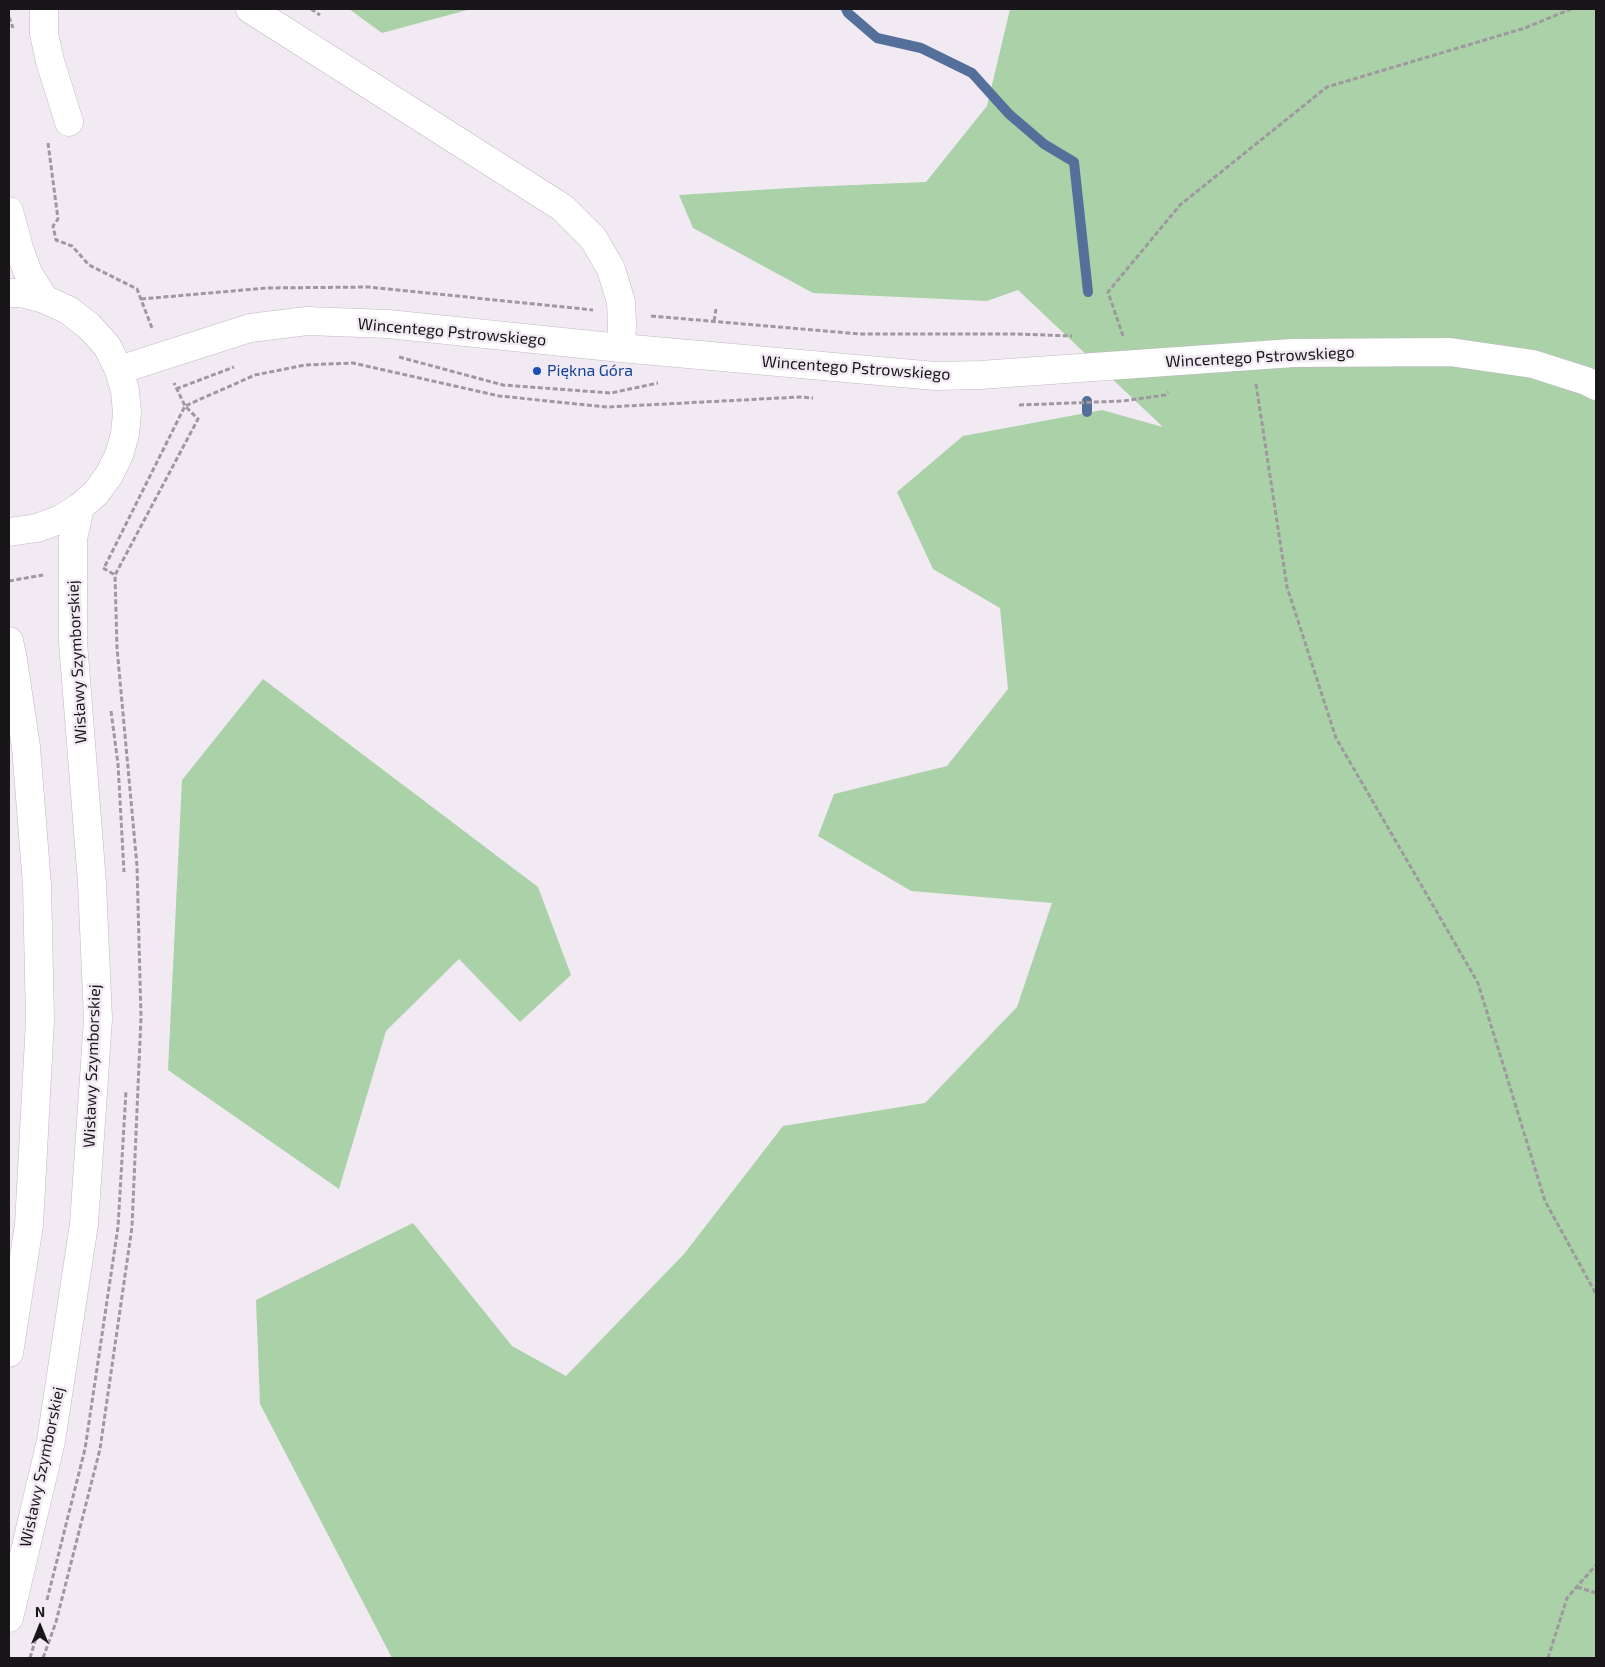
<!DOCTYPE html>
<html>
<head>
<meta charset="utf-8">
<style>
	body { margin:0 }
	#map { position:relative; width:1605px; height:1667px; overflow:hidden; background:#f2eaf3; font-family:"Exo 2",sans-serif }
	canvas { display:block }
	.frame { position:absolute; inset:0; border:10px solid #181619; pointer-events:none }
	.north { position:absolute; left:15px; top:1602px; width:50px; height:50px; -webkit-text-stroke:4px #f2eaf3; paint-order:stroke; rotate:0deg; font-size:14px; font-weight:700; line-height:20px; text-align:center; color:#181619 }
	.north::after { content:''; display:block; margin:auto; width:18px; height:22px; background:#181619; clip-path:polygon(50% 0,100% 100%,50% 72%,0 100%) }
</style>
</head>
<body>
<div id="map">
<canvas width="1605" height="1667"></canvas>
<div class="frame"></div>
<div class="north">N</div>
</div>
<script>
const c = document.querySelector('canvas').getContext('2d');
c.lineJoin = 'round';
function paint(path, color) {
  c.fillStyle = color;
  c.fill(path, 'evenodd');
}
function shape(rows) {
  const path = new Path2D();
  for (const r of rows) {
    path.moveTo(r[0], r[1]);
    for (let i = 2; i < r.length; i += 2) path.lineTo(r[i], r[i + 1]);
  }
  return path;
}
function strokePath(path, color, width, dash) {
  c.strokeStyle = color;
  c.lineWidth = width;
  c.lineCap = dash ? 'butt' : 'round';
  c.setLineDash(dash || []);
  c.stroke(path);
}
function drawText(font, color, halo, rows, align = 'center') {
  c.font = font + ' "Exo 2",sans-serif';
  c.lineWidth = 5;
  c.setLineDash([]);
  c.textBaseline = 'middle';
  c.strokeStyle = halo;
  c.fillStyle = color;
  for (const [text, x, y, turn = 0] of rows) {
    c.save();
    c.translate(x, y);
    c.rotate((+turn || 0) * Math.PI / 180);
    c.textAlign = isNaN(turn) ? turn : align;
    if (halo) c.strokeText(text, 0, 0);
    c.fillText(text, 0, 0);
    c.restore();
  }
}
paint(shape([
	[349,9,471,9,382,33],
	[1010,9,1596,9,1596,1658,392,1658,260,1404,256,1300,413,1223,512,1346,566,1376,684,1254,783,1126,925,1103,1017,1007,1052,903,911,891,818,836,834,794,947,766,1008,689,1000,608,933,569,897,492,963,436,1102,410,1163,427,1018,290,987,301,813,293,693,228,679,195,806,187,926,182,987,106],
	[263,679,538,887,571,975,520,1022,459,959,386,1031,339,1189,168,1070,182,780]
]), '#aad1a8');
strokePath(shape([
	[846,9,848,13,877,38,921,48,972,73,1009,114,1044,144,1074,162,1088,292],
	[1087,401,1087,412]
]), '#54709a', 10);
const minor = shape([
	[44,9,44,34,50,61,69,122],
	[250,9,563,208,593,238,611,269,621,302,622,324,621,348],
	[119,370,250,328,307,321,388,324,621,348,935,376,980,375,1293,353,1450,352,1533,364,1586,381,1596,386]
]);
const major = shape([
	[9,211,19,248,28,273,44,299],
	[9,293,21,293,44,299,68,310,89,326,107,346,119,370,125,391,127,413,125,434,119,455,109,475,96,493,80,507,59,520,37,528,9,532],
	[9,641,13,660,26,747,37,885,40,1020,29,1225,9,1353],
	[9,1618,51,1441,84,1224,98,1019,92,883,73,642,73,539,80,507]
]);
strokePath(minor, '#c1b9c2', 29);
strokePath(major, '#c1b9c2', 29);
strokePath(shape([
	[311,9,320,15],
	[9,17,13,28],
	[48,143,58,219,53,226,56,240,72,246,89,265,137,289,152,328],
	[141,299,267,288,369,287,593,310],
	[651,316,860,334,1016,334,1072,336],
	[714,321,716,309],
	[1123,336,1108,292,1180,205,1327,87,1525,28,1571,9],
	[399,357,503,385,611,393,658,383],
	[1256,384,1287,587,1336,738,1478,983,1545,1201,1596,1294],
	[176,389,234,367],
	[1019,405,1123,401,1165,395,1168,392],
	[105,566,185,406,255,375,305,365,353,363,499,396,607,407,800,397,813,398],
	[103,568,115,575],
	[9,581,43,575],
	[111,711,118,764,124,872],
	[1577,1587,1596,1593],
	[47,1600,85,1449,118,1227,126,1091],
	[30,1658,40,1625],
	[43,1658,56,1622,100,1449,132,1227,141,1017,137,866,117,648,115,575,198,419,185,406,174,383],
	[1548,1658,1567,1598,1596,1565]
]), '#9e989f', 3, [5, 2.5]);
strokePath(minor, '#fff', 28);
strokePath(major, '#fff', 28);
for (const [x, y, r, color] of [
	[537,371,5,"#1a4fb4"]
]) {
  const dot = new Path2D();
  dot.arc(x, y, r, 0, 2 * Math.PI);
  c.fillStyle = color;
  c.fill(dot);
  strokePath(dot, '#f2eaf3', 2);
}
drawText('16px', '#181619', '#f2eaf3', [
	["Wincentego Pstrowskiego",452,332,5],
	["Wincentego Pstrowskiego",1260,357,-3],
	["Wincentego Pstrowskiego",856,368,4],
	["Wisławy Szymborskiej",77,662,-93],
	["Wisławy Szymborskiej",92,1066,-88],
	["Wisławy Szymborskiej",42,1467,-78]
]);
drawText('16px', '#164399', '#f2eaf3', [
	["Piękna Góra",547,371]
], 'left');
</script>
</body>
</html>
